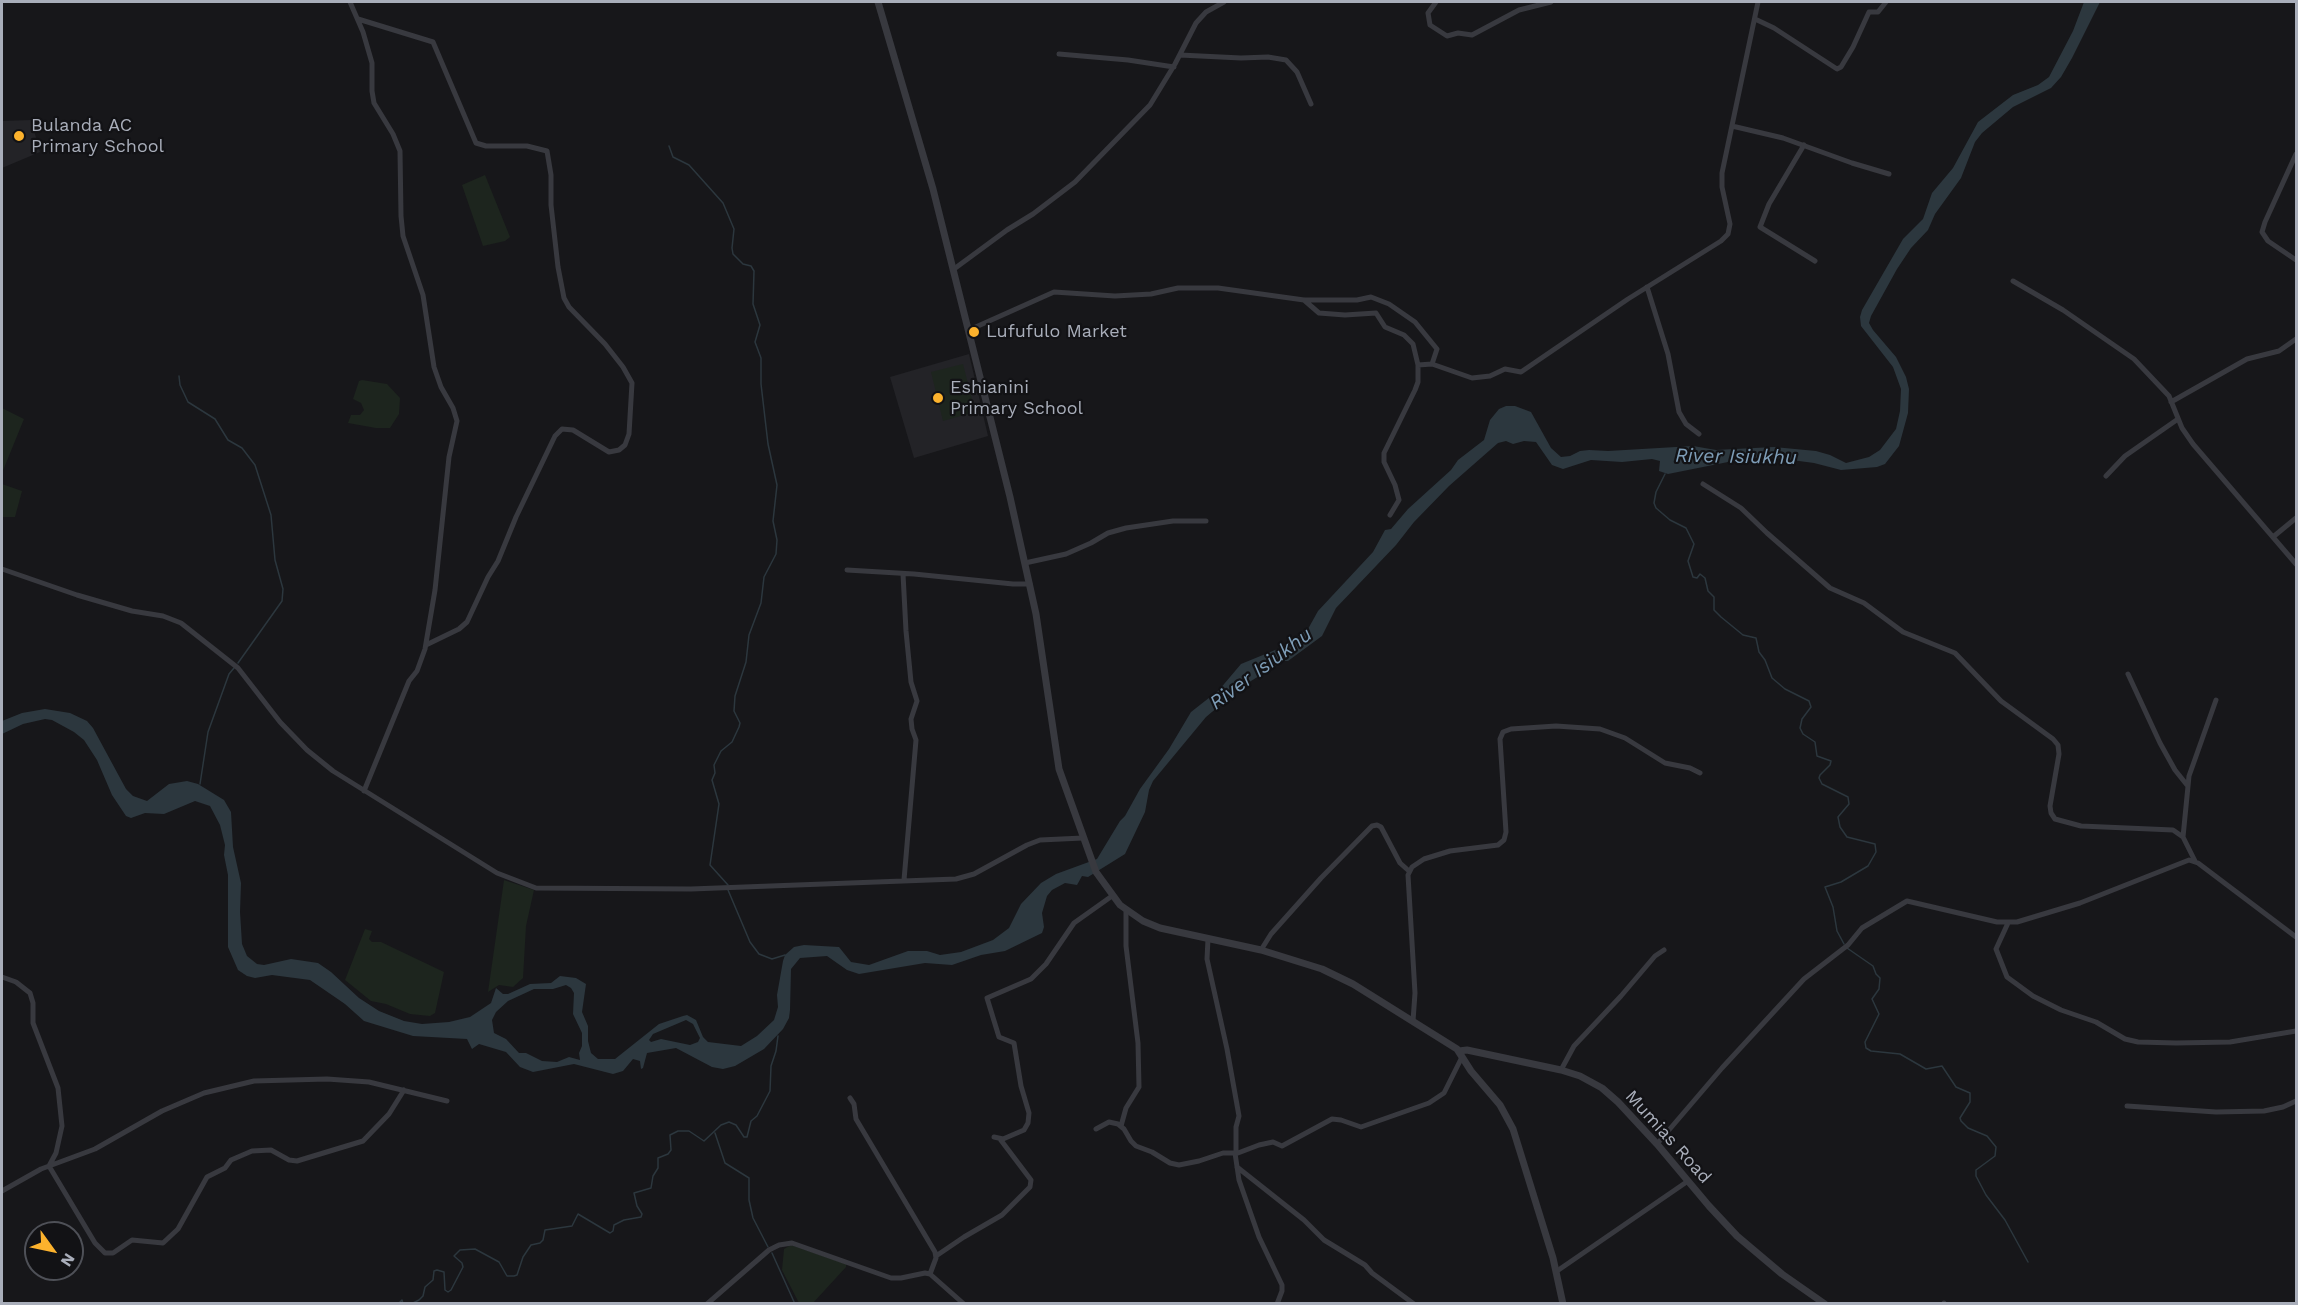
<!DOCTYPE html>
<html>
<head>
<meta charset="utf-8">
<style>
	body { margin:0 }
	#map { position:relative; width:2298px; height:1305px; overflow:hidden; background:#17171a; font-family:"Work Sans",sans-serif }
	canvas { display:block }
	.frame { position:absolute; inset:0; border:3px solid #a9aeba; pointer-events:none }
	.north { position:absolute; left:24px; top:1221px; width:60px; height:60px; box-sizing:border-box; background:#121215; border:2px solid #4e5057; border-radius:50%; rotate:123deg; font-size:16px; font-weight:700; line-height:24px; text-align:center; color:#a9aeba }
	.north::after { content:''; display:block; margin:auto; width:21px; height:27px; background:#fcb22d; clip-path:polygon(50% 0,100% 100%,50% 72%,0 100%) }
</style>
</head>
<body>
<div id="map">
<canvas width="2298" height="1305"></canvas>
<div class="frame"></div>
<div class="north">N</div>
</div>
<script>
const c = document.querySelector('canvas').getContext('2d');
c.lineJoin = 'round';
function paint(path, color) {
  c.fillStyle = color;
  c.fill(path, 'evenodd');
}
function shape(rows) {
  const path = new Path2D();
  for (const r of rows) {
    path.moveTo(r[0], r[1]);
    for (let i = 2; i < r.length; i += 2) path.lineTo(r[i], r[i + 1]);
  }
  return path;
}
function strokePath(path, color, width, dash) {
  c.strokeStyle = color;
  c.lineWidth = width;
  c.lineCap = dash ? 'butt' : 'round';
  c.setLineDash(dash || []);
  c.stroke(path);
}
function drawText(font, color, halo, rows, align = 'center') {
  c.font = font + ' "Work Sans",sans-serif';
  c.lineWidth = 4.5;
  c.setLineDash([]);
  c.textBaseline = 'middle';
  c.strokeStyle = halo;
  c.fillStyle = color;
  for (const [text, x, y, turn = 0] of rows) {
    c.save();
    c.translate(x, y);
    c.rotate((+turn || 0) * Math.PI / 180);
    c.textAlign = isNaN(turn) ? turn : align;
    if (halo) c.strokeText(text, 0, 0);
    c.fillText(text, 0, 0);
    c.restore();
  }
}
paint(shape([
	[31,120,40,152,2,168,2,121],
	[969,354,988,436,914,458,890,377]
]), '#232327');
paint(shape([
	[485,175,510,237,505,241,483,246,462,185],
	[963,364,975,412,943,421,931,372],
	[362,380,387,384,400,398,399,414,390,428,376,428,348,423,351,415,360,415,364,410,361,403,353,399,359,381],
	[2,408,24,419,2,473],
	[2,484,22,491,15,517,2,517],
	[504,880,534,890,526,926,523,978,513,987,499,985,488,992],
	[365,929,372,931,369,939,372,942,381,942,444,972,435,1013,430,1016,410,1014,386,1004,371,1001,345,980],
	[791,1245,846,1264,846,1267,813,1303,799,1303,782,1270,784,1249]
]), '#1d251e');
paint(shape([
	[2084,2,2100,2,2072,58,2061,77,2051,88,2013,107,1982,133,1975,142,1961,178,1935,214,1928,230,1911,248,1897,269,1871,316,1869,323,1873,330,1896,357,1906,377,1909,389,1908,413,1899,446,1885,464,1877,467,1841,470,1814,463,1769,457,1743,459,1668,474,1659,471,1660,461,1652,459,1622,462,1591,460,1563,469,1552,465,1536,442,1524,441,1513,444,1506,441,1498,443,1449,486,1414,522,1396,545,1336,608,1322,636,1288,661,1283,661,1243,686,1206,717,1153,781,1149,790,1145,812,1125,854,1088,877,1082,876,1077,885,1065,883,1052,890,1047,896,1042,913,1044,927,1042,933,1005,951,981,955,952,965,925,963,859,974,847,970,827,956,800,958,791,969,790,1010,789,1018,783,1029,764,1049,735,1066,723,1069,712,1067,676,1048,647,1053,643,1068,641,1069,640,1061,633,1059,623,1071,613,1074,574,1064,533,1072,520,1067,506,1052,479,1044,472,1049,467,1039,413,1036,364,1021,345,1004,310,980,272,975,255,978,247,976,238,970,228,947,228,875,224,855,225,845,220,825,210,806,195,801,164,814,145,813,131,818,126,816,112,795,97,760,84,740,74,732,52,720,45,719,23,724,2,734,2,721,22,713,45,709,70,713,87,721,93,728,126,789,133,796,147,801,169,784,187,781,198,784,224,800,231,812,233,847,241,883,240,912,242,944,247,956,257,964,264,965,291,959,318,963,331,972,359,998,379,1011,404,1021,422,1024,449,1022,470,1017,491,1003,496,988,503,994,508,994,530,984,551,983,560,976,576,978,586,984,582,1012,588,1026,588,1041,591,1053,598,1059,615,1059,659,1024,683,1016,687,1015,696,1020,703,1037,708,1042,741,1046,757,1036,774,1020,778,1007,777,995,783,961,785,955,794,947,804,945,839,947,851,962,869,965,908,951,927,951,940,955,961,952,993,940,1009,928,1021,904,1041,883,1056,874,1097,859,1120,821,1125,816,1140,789,1169,749,1191,712,1219,690,1241,664,1280,648,1308,629,1318,611,1373,552,1385,530,1391,529,1408,509,1451,470,1458,460,1484,440,1490,420,1499,409,1506,406,1515,406,1531,412,1551,448,1561,457,1570,456,1580,451,1589,450,1608,451,1693,446,1716,450,1774,447,1816,451,1830,455,1846,463,1869,457,1880,450,1896,429,1900,411,1901,389,1893,367,1861,326,1860,317,1862,310,1903,239,1923,219,1932,193,1953,168,1978,122,2013,95,2038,85,2049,77,2073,31],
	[566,985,571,988,574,993,573,1014,582,1033,582,1046,579,1053,580,1060,569,1057,557,1062,542,1061,526,1053,519,1053,506,1039,494,1033,492,1020,496,1012,508,1001,534,989,553,989],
	[686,1020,693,1024,700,1038,698,1042,690,1045,661,1039,651,1042,649,1040,653,1034]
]), '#2c373e');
strokePath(shape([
	[669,146,673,157,689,165,723,203,734,229,732,248,733,254,743,264,751,266,754,271,753,304,760,325,755,342,761,358,761,384,768,444,777,485,773,521,777,540,776,554,764,577,761,603,749,635,746,662,735,696,734,711,740,723,739,727,732,742,721,751,714,765,715,773,712,780,719,804,710,865,728,885],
	[179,376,180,385,188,402,215,419,228,440,242,448,255,465,271,515,275,560,283,589,282,601,238,663],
	[1665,474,1656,492,1654,503,1656,508,1670,520,1686,528,1694,544,1688,561,1693,577,1697,578,1700,574,1705,578,1708,591,1714,597,1714,610,1721,617,1743,635,1756,638,1759,652,1765,660,1772,678,1785,689,1809,701,1811,707,1802,719,1800,728,1803,734,1815,742,1817,756,1831,761,1830,765,1820,775,1819,778,1822,784,1848,797,1849,804,1838,817,1840,827,1847,837,1875,844,1876,852,1868,866,1841,882,1825,887,1833,907,1837,931,1844,944],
	[200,784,208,732,229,674,234,668],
	[728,890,750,942,759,954,772,959,785,955],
	[1847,948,1873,966,1876,974,1880,978,1879,989,1872,999,1879,1014,1865,1042,1866,1048,1871,1051,1900,1054,1926,1069,1942,1066,1956,1087,1970,1093,1970,1102,1960,1118,1961,1121,1968,1128,1987,1136,1996,1147,1995,1156,1976,1170,1976,1176,1986,1195,2005,1220,2028,1262],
	[715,1133,725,1163,749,1178,749,1200,753,1218,768,1247],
	[772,1253,795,1304],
	[398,1304,402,1300,403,1304],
	[411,1304,419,1300,423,1296,425,1287,433,1280,434,1271,437,1270,444,1272,445,1290,448,1292,451,1290,463,1267,462,1263,454,1256,460,1250,475,1249,499,1262,507,1276,514,1276,517,1275,523,1257,531,1245,540,1243,543,1240,545,1230,572,1226,578,1214,610,1233,613,1231,614,1225,624,1220,641,1217,642,1214,637,1206,634,1193,651,1188,653,1176,658,1168,658,1158,668,1154,671,1150,670,1135,678,1131,689,1131,704,1141,721,1125,729,1122,736,1125,744,1137,747,1137,751,1121,757,1116,770,1091,771,1066,776,1051,778,1036]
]), '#2c373e', 1.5);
strokePath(shape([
	[350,2,363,32,372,63,372,91,374,103,393,134,400,151,401,216,403,236,423,295,434,367,441,387,453,408,457,421,449,457,435,590,425,649,417,671,409,681,364,791],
	[1436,2,1428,13,1430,25,1447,36,1458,33,1472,35,1519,10,1551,2],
	[358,19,433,42,476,143,486,146,527,146,547,151,551,175,551,205,558,267,564,298,569,307,605,344,623,367,632,383,629,434,625,445,619,450,609,452,573,430,562,429,555,436,516,517,498,561,488,577,467,622,459,629,426,645],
	[1755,19,1774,28,1837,69,1841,67,1853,47,1869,12,1878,12,1886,2],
	[1059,54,1128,60,1174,67],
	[1180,55,1241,58,1268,57,1286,60,1297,72,1311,104],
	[1732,126,1783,138,1852,163,1889,174],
	[1804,145,1769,204,1760,227,1815,261],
	[2296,154,2265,222,2262,232,2268,241,2296,260],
	[954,269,1007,230,1033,214,1075,182,1150,105,1175,64,1196,23,1206,12,1224,2],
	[2013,281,2063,310,2134,359,2169,396,2182,428,2193,444,2296,564],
	[1647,287,1668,354,1679,412,1686,424,1699,434],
	[1305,300,1357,300,1371,297,1389,304,1415,322,1437,349,1432,364],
	[969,330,1054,292,1115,296,1151,294,1178,288,1218,288,1304,300,1319,313,1345,315,1376,313,1385,327,1404,335,1413,344,1418,365,1432,364,1472,378,1490,376,1505,369,1521,372,1628,299,1721,241,1728,234,1730,224,1722,187,1722,173,1758,2],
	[2171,402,2247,359,2279,351,2296,339],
	[2106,476,2125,456,2178,419],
	[1703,484,1741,508,1767,533,1830,588,1864,603,1903,632,1955,653,2001,701,2053,739,2058,745,2059,754,2050,806,2051,813,2055,819,2081,826,2173,830,2183,837,2195,861],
	[1390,515,1399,500,1395,485,1384,462,1384,453,1415,390,1418,382,1418,365],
	[2273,537,2296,518],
	[1025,563,1066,554,1091,543,1108,533,1126,528,1173,521,1206,521],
	[2,569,77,595,132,611,163,616,181,623,238,668,280,722,307,750,333,771,497,873,536,888,691,889,956,879,974,874,1027,845,1040,840,1083,838],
	[847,570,914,574,1013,584,1030,584],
	[903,574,906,631,911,682,917,701,911,719,912,729,916,740,904,880],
	[2128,674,2160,743,2175,770,2187,785],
	[2183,837,2189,776,2216,700],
	[2008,923,1996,949,2007,977,2033,996,2061,1010,2096,1022,2125,1039,2138,1042,2176,1043,2230,1042,2296,1031],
	[1208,939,1207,959,1227,1049,1239,1116,1236,1127,1236,1153],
	[1261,950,1271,934,1321,878,1372,826,1377,825,1381,827,1400,863,1409,871],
	[2,977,16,982,30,993,33,1003,33,1023,58,1088,62,1126,56,1153,49,1166,95,1243,105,1253,113,1253,132,1240,163,1243,178,1229,207,1177,225,1168,231,1160,252,1151,271,1150,289,1160,297,1161,363,1141,389,1114,404,1090],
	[1413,1021,1415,993,1408,875,1412,867,1424,859,1450,851,1498,845,1504,840,1506,832,1500,739,1503,732,1511,729,1556,726,1600,729,1625,738,1665,763,1690,768,1700,773],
	[1561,1070,1574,1046,1621,996,1655,956,1664,950],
	[850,1098,854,1104,856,1119,935,1252,936,1258,930,1274],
	[2127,1106,2216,1112,2264,1111,2283,1107,2296,1101],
	[1121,1126,1126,1108,1139,1087,1138,1043,1126,946,1126,910],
	[1096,1129,1109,1122,1118,1124,1124,1129,1131,1141,1136,1146,1152,1152,1170,1163,1179,1165,1199,1161,1223,1153,1238,1153,1259,1145,1273,1142,1282,1146,1332,1119,1341,1120,1361,1127,1429,1103,1444,1093,1462,1057],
	[994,1137,1003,1139,1024,1130,1028,1123,1029,1113,1021,1086,1014,1043,999,1037,987,998,1031,979,1046,964,1074,923,1112,896],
	[1657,1144,1722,1068,1804,979,1848,945,1862,928,1907,901,1997,922,2017,922,2080,903,2189,860,2198,863,2296,937],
	[1235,1153,1239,1180,1259,1237,1282,1285,1282,1291,1277,1304],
	[1237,1167,1304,1220,1324,1240,1365,1265,1372,1273,1414,1304],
	[2,1191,41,1169,95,1149,162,1111,204,1093,254,1081,327,1079,369,1082,447,1101],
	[936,1256,964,1237,1002,1215,1030,1187,1031,1180,1000,1139],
	[1557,1271,1688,1181],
	[707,1304,769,1250,779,1245,792,1243,891,1278,901,1278,925,1273,930,1274,964,1304],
	[1944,1304,1944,1303]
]), '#38393f', 5);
strokePath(shape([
	[878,2,933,189,1010,497,1036,614,1059,769,1096,872,1120,905,1143,921,1160,928,1261,950,1322,969,1353,984,1457,1049,1471,1071,1500,1105,1513,1129,1553,1258,1563,1304],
	[1459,1051,1467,1050,1561,1070,1580,1076,1602,1088,1618,1102,1657,1144,1709,1206,1737,1236,1782,1274,1825,1304]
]), '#38393f', 7);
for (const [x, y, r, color] of [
	[19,136,6,"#fcb22d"],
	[974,332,6,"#fcb22d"],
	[938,398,6,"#fcb22d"]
]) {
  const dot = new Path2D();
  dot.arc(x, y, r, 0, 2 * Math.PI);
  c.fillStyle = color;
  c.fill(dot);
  strokePath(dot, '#121215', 2);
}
drawText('18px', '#a9aeba', '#121215', [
	["Bulanda AC",31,126],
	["Primary School",31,147],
	["Lufufulo Market",986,332],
	["Eshianini",950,388],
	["Primary School",950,409]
], 'left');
drawText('18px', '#a9aeba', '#121215', [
	["Mumias Road",1668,1137,48]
]);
drawText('italic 20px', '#7e9db7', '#121215', [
	["River Isiukhu",1736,457,1],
	["River Isiukhu",1261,669,-37]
]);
</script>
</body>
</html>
